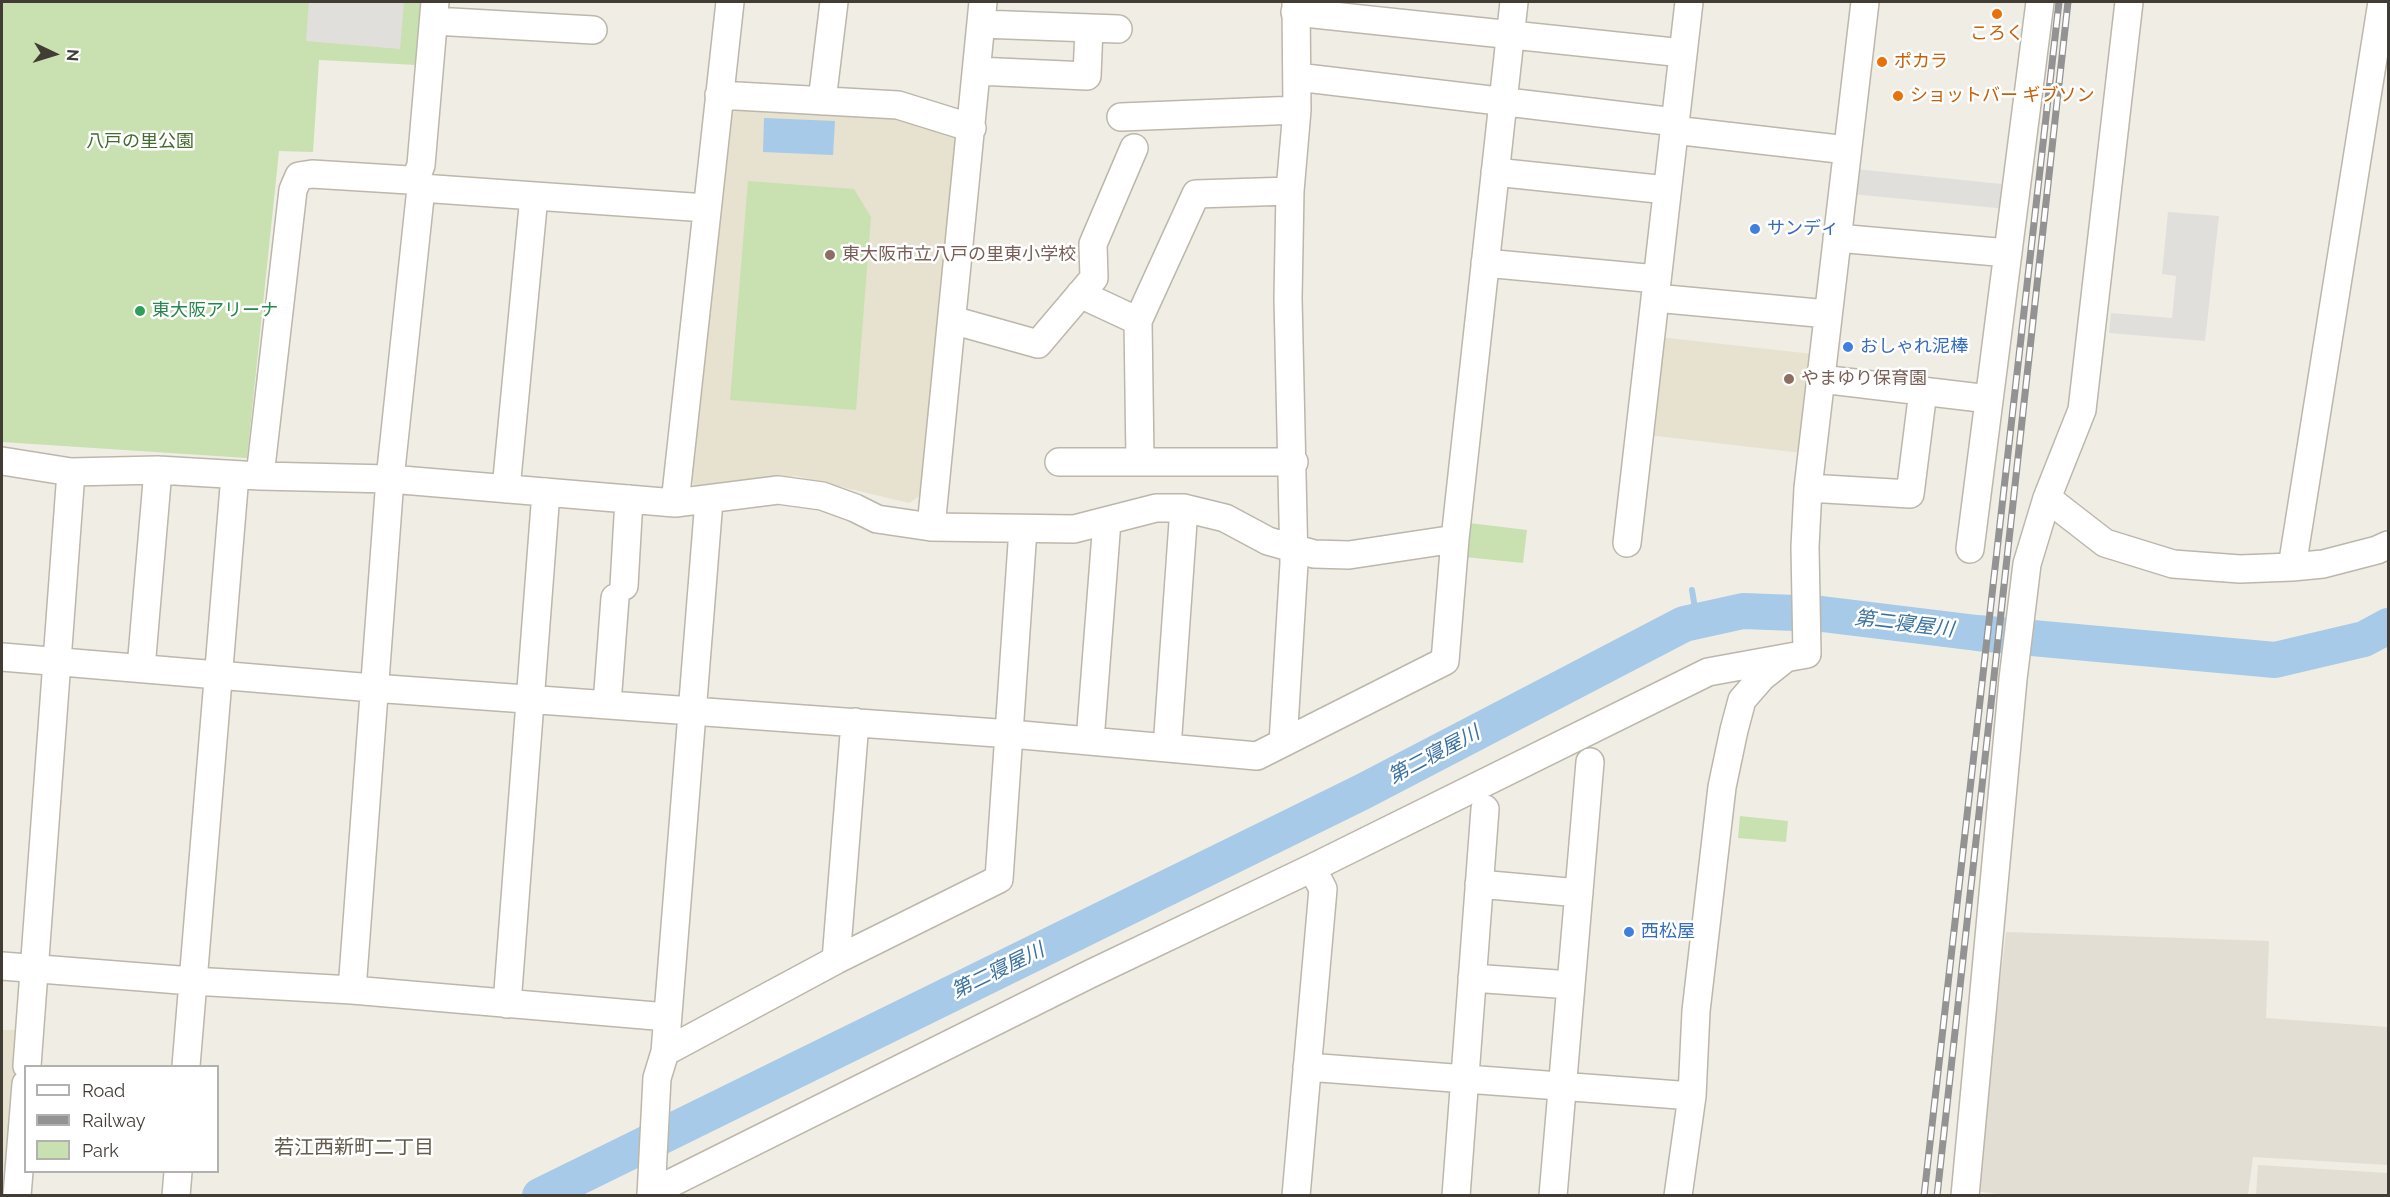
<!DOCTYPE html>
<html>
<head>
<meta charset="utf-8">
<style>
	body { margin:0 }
	#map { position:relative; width:2390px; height:1197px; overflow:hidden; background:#f0ede4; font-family:Raleway,sans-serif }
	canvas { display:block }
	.frame { position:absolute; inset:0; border:3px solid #413d35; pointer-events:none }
	.legend { position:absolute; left:24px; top:1065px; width:195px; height:108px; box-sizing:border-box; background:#fff; border:2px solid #b3b1ae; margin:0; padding:8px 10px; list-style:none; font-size:18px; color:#413d35 }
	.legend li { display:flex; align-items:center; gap:12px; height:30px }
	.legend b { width:30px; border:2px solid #b3b1ae }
	.north { position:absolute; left:24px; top:24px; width:60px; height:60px; -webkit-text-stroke:4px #fff; paint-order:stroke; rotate:94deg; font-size:16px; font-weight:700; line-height:24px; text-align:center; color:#413d35 }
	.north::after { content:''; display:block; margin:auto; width:21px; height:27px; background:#413d35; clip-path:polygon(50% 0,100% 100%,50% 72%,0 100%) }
</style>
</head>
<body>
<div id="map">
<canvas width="2390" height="1197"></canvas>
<div class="frame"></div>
<ul class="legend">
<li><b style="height:8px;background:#fff"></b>Road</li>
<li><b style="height:8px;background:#939393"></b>Railway</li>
<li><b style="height:16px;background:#c9e0b1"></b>Park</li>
</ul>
<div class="north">N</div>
</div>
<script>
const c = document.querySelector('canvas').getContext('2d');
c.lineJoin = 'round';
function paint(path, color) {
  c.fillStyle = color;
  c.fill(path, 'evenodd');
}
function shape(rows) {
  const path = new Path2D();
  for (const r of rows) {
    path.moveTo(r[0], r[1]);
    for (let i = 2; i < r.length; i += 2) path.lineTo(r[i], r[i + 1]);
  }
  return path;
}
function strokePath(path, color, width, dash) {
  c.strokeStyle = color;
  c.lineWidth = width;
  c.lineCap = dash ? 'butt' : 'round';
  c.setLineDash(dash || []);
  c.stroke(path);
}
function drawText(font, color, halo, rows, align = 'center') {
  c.font = font + ' Raleway,"Noto Sans JP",sans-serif';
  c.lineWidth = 5;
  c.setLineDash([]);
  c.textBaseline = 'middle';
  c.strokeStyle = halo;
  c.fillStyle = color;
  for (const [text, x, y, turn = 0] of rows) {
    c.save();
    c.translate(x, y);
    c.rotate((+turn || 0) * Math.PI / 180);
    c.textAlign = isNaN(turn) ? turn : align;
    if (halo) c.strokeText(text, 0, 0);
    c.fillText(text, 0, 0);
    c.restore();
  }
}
paint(shape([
	[2006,932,2269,941,2266,1018,2388,1027,2388,1165,2253,1157,2248,1195,2013,1196,1975,1191],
	[2258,1165,2388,1173,2388,1195,2256,1195]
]), '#e3ded3');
paint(shape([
	[731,104,899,114,954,131,960,141,927,491,909,503,796,476,695,487,690,476],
	[1659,337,1813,354,1802,453,1648,435],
	[2,1030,17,1030,7,1196,2,1195]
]), '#e7e1cf');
paint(shape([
	[2,2,423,2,417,65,319,60,313,152,279,151,247,458,2,442],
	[748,181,854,189,871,217,856,410,730,400],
	[1469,523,1527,530,1523,563,1465,557],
	[1740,816,1788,821,1786,842,1738,838]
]), '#c9e0b1');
paint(shape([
	[309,2,404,2,400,49,306,41],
	[1856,169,2011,185,2007,209,1852,194],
	[2168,212,2219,216,2205,341,2109,333,2111,313,2172,318,2176,276,2162,274]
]), '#e1dfdc');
paint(shape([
	[764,118,835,121,833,155,763,152]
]), '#a6cae7');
strokePath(shape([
	[1692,590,1697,621]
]), '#a6cae7', 6);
strokePath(shape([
	[540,1196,1362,792,1684,624,1743,611,1822,614,1977,633,2275,660,2364,639,2388,626]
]), '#a6cae7', 36);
const minor = shape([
	[1295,12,1683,53],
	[434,21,593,30],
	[981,24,1118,29],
	[977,71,1087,76,1089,28],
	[1297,77,1675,122],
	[719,95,898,105,972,128],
	[822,101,834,2],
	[1121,117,1297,110],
	[1674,130,1847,150],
	[1495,172,1667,190],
	[421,188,706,208],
	[1837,238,2008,253],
	[1485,263,1657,279],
	[1080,294,1138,321,1140,461],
	[1655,298,1828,314],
	[952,320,1038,344,1094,278,1093,244,1134,148],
	[1138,321,1196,194,1290,191],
	[1821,379,1989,399],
	[2,461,71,472,158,470,260,476,390,479,675,503,778,490,822,496,855,508,877,519,931,527,1074,529,1156,508,1184,508,1225,518,1268,541,1314,554,1349,555,1455,539],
	[1059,462,1294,462],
	[260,476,293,190,299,176,312,174,409,180,417,176,421,165,435,2],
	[1808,488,1910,494,1923,391],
	[506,489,534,196],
	[2047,498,2105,543,2173,564,2240,569,2292,567,2323,564,2377,550,2388,545],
	[675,503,730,2],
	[931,527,983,2],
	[1627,543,1689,2],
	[1970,549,2040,2],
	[2292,567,2382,2],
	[624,586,629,499],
	[2,657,373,688,1011,734,1257,756,1445,661,1455,539,1514,2],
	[141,668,158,470],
	[607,704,615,598],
	[1090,741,1107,521],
	[1283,743,1294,563,1288,298,1290,191,1297,110,1296,2],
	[1167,748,1184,508],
	[1479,884,1579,893],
	[836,960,855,722],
	[2,966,192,981,352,990,667,1017],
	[1472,978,1571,985],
	[352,990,390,479,421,188,417,176],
	[507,1004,546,492],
	[665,1052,836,960,999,879,1023,529],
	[27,1066,71,472],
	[186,1066,235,475],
	[1307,1067,1692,1096],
	[651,1193,1090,974,1312,868,1708,672,1807,654,1805,547,1808,488,1865,2],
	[17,1196,26,1084],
	[176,1196,178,1172],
	[651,1196,657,1078,665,1052,709,500],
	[1296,1196,1323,889,1312,868],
	[1456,1196,1485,809],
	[1553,1196,1590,762],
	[1678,1196,1692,1096,1696,1011,1722,787,1734,730,1742,700,1762,677,1786,658],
	[1965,1196,2013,679,2027,564,2047,498,2082,410,2129,2]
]);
strokePath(minor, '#bdb7ab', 30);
strokePath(minor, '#fff', 27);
const rail = shape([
	[1924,1196,2059,2],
	[1937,1196,2068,2]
]);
strokePath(rail, '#939393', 7);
strokePath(rail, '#fff', 4.5, [14]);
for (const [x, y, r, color] of [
	[1997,14,6,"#e8710a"],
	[1882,62,6,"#e8710a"],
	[1898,96,6,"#e8710a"],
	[1755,229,6,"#3f7fe0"],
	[830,255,6,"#8d6e63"],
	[140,311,6,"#2e9e5b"],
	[1848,347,6,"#3f7fe0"],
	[1789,379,6,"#8d6e63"],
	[1629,932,6,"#3f7fe0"]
]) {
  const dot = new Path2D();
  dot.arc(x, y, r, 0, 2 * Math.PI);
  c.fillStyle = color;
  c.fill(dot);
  strokePath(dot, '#fff', 2);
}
drawText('18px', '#c56008', '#fff', [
	["ころく",1997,34,"center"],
	["ポカラ",1894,62],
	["ショットバー ギブソン",1910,96]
], 'left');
drawText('18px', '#446b2f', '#fff', [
	["八戸の里公園",140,142]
]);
drawText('18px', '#366cbe', '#fff', [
	["サンディ",1767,229],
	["おしゃれ泥棒",1860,347],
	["西松屋",1641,932]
], 'left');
drawText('18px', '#785e54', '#fff', [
	["東大阪市立八戸の里東小学校",842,255],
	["やまゆり保育園",1801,379]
], 'left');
drawText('18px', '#27864d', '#fff', [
	["東大阪アリーナ",152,311]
], 'left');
drawText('italic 20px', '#3b72a0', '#fff', [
	["第二寝屋川",1904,624,7],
	["第二寝屋川",1434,755,-28],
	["第二寝屋川",998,971,-26]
]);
drawText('20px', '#635b4d', '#fff', [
	["若江西新町二丁目",354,1148]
]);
</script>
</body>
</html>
